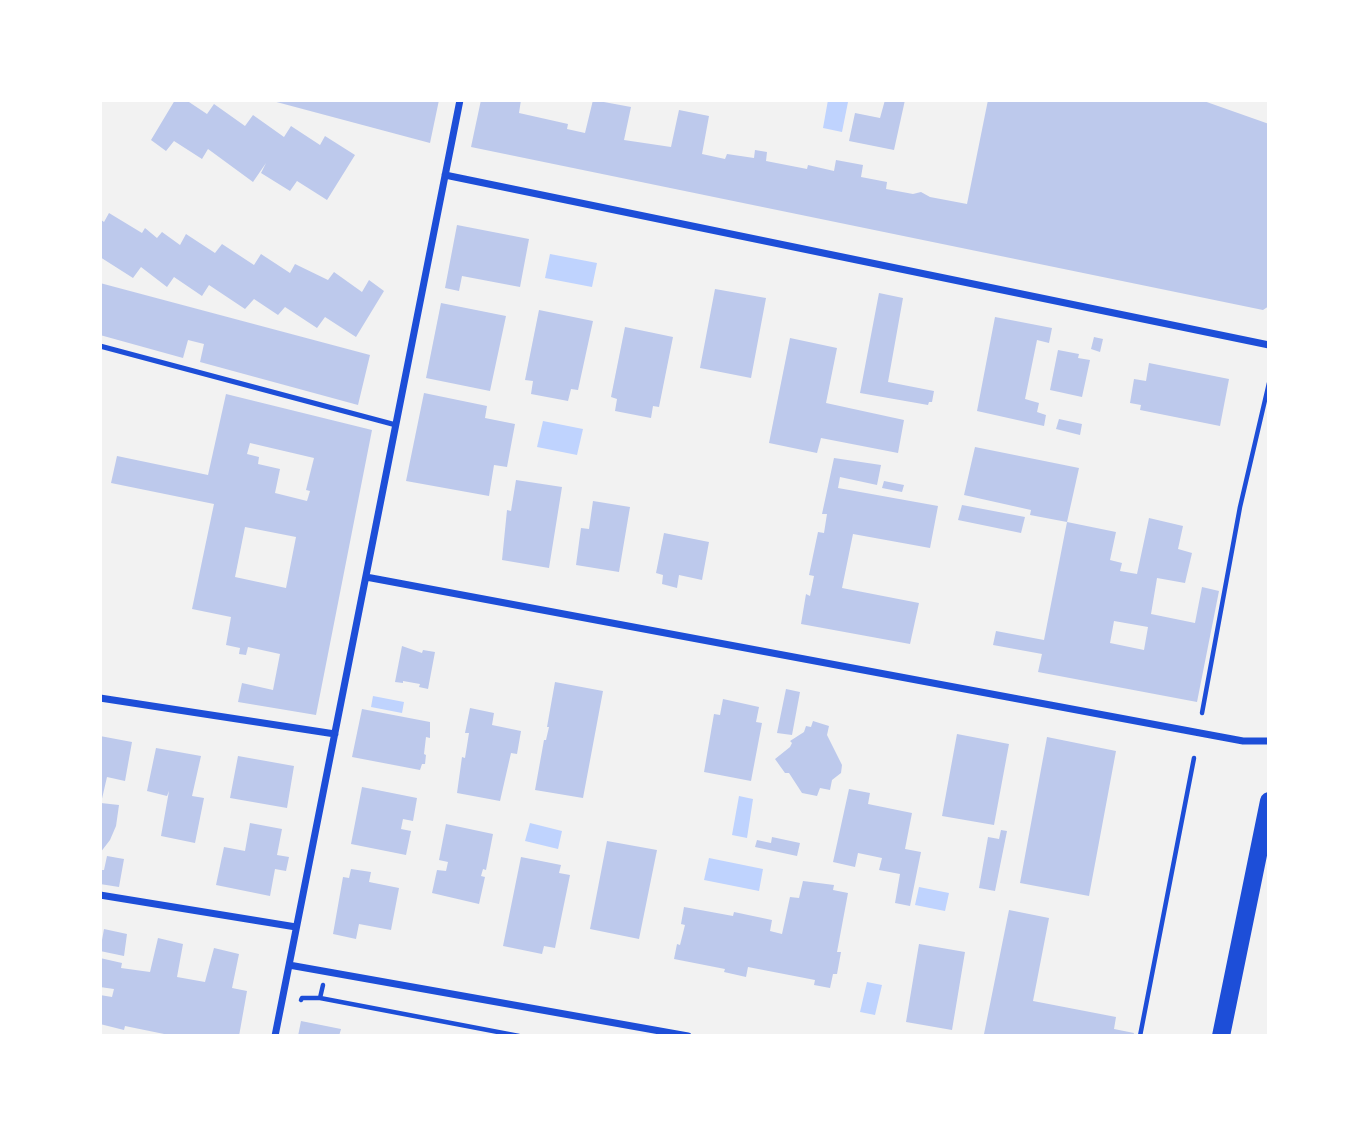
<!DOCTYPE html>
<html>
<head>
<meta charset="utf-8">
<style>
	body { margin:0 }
	#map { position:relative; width:1369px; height:1136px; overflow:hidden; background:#f2f2f2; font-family:Commissioner,sans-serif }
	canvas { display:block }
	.frame { position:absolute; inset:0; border:102px solid #fff; pointer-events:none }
</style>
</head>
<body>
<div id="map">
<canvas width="1369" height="1136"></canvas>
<div class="frame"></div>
</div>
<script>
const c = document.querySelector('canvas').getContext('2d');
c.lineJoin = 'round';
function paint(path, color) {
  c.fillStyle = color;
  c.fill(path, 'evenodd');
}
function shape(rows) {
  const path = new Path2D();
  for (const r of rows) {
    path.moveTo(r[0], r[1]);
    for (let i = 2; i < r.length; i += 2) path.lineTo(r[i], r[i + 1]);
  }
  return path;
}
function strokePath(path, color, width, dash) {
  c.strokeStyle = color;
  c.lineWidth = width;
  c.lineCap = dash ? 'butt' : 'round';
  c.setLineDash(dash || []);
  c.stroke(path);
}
paint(shape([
	[828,100,848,102,842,132,823,128],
	[550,254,597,263,592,287,545,278],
	[543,421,583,429,577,455,537,447],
	[373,696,404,702,402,713,371,707],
	[739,796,753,799,747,838,732,835],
	[530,823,562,831,558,849,525,841],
	[709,858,763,869,759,891,704,880],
	[919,887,949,893,945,911,915,905],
	[867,982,882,985,875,1015,860,1012]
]), '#bfd3fe');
paint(shape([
	[175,100,186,100,207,114,214,104,245,126,253,115,284,137,291,126,320,145,325,136,355,155,327,200,297,181,290,191,261,173,266,163,253,182,208,149,202,159,174,141,166,151,151,140],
	[269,100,439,100,430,143],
	[481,100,521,100,519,113,568,124,567,129,585,133,593,100,631,107,624,140,671,147,679,110,709,116,702,154,725,159,727,154,754,158,755,150,767,152,766,161,807,169,808,165,834,171,836,160,863,165,861,177,887,182,886,189,913,194,921,192,930,197,967,204,988,100,1201,100,1269,124,1269,306,1263,310,471,147],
	[885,100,905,100,894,150,849,141,855,113,880,118],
	[109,213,142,233,145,228,157,238,162,232,180,245,186,234,215,253,222,244,254,265,261,254,290,273,295,264,328,280,334,272,362,292,369,280,384,291,356,337,325,317,317,328,285,307,278,315,254,299,245,309,209,285,202,296,174,277,167,287,141,267,133,278,100,257,100,219,104,222],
	[457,225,529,239,520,287,462,276,459,291,445,288],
	[100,283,370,355,358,405,200,362,204,344,188,340,183,358,100,335],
	[715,289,766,298,751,378,700,368],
	[879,293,903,298,888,382,934,391,932,402,929,402,928,405,860,393],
	[441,303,506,316,490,391,426,378],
	[539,310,593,321,578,390,571,389,568,401,531,394,533,381,525,380],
	[995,317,1052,328,1049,343,1037,340,1025,399,1039,403,1037,412,1046,415,1044,426,977,411],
	[625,327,673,337,659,407,653,406,651,418,615,411,617,399,611,397],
	[1094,337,1103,339,1100,352,1091,349],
	[790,338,837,348,826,403,904,420,898,453,821,438,817,453,769,443],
	[1058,350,1079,354,1078,358,1090,360,1082,397,1050,390],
	[1149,363,1229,379,1220,426,1140,410,1141,405,1130,403,1134,379,1146,381],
	[424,393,487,406,485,418,515,424,507,467,494,465,489,496,406,481],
	[226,394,372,430,316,715,238,702,242,683,273,690,280,654,248,647,246,655,239,654,240,648,226,645,231,617,192,609,214,504,111,483,117,456,208,475],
	[250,443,314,458,306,490,310,491,307,501,275,493,280,469,258,464,259,457,247,454],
	[245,527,296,537,286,588,235,577],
	[1059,419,1082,424,1080,435,1056,429],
	[975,447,1079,468,1067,522,1030,515,1031,510,964,495],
	[834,458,881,465,877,485,840,477,838,488,938,506,930,548,853,534,842,588,919,603,910,644,801,624,806,594,810,596,814,576,809,575,818,532,824,533,827,514,822,514],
	[516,480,562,487,549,568,502,560,507,510,511,511],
	[884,481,904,485,902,492,882,488],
	[593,501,630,507,619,572,576,565,581,528,589,529],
	[962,505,1025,517,1021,533,958,520],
	[1149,518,1183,526,1178,549,1192,553,1185,583,1157,578,1151,614,1195,623,1202,587,1219,591,1197,702,1038,672,1042,654,993,645,996,631,1044,640,1067,522,1116,532,1110,560,1122,563,1120,571,1137,574],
	[1114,621,1148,627,1144,650,1110,643],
	[664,533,709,542,702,580,679,575,677,588,662,584,663,575,656,573],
	[402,646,422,653,423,650,435,652,428,689,419,687,420,684,403,681,403,683,395,682],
	[555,682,603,691,583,798,535,790,544,740,546,740,549,727,547,727],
	[786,689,800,692,792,735,777,733],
	[723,699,759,707,756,722,762,723,751,781,704,772,714,714,720,715],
	[470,708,494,713,492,725,521,731,517,754,511,753,500,801,457,793,462,757,465,758,469,733,465,733],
	[362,709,430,722,430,738,426,737,424,754,426,755,425,764,422,764,420,770,352,757],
	[813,721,829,726,827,735,842,765,841,773,832,780,830,790,820,788,817,796,802,793,789,773,785,773,775,759,790,747,792,743,790,741,804,732,806,726,811,727],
	[957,734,1009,744,994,825,942,816],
	[100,736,132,742,125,781,107,777,101,803,119,805,116,826,110,840,100,853],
	[1047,737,1116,751,1089,896,1020,883],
	[156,748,201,756,192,796,204,798,195,843,161,836,169,791,167,796,147,791],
	[238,756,294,766,287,808,230,798],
	[362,787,417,798,413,821,403,819,401,829,411,831,406,855,351,844],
	[849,789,870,793,868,804,912,813,905,849,921,852,910,906,895,903,900,874,879,870,882,858,858,853,855,867,833,862],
	[250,823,282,829,277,855,289,857,286,871,275,869,270,896,216,885,224,847,245,851],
	[446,824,493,834,486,870,483,869,481,876,485,877,479,904,432,893,437,870,446,871,448,862,439,860],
	[1001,830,1007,831,995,891,979,888,988,837,999,839],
	[772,837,800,843,797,856,755,847,757,840,771,843],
	[607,841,657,850,639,939,590,929],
	[107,856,124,859,119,887,100,884,100,870,104,870],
	[521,857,561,865,559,873,570,875,555,948,544,946,542,954,503,946],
	[351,869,371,872,369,882,399,888,391,930,359,924,356,939,333,934,343,877,349,878],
	[803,881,834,885,833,890,848,893,837,952,841,952,837,974,833,974,830,988,814,985,815,980,748,967,746,977,724,972,725,969,674,959,677,944,680,945,685,925,681,924,684,907,733,916,734,912,772,920,770,931,782,934,790,897,799,898],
	[1009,910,1049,918,1033,1001,1116,1017,1114,1029,1134,1033,1133,1036,997,1036,984,1034],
	[104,929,127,934,124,956,100,951],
	[158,938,183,944,177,977,205,982,214,948,239,954,232,988,247,991,239,1036,174,1036,125,1026,124,1030,100,1024,100,995,112,997,114,989,100,987,100,958,122,963,121,968,150,972],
	[919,944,965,952,952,1030,906,1022],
	[301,1021,341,1029,339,1036,298,1036]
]), '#bdc9ec');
strokePath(shape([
	[1202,713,1240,507,1269,383],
	[320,998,519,1036],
	[301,1000,302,998,320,998,323,985],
	[1140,1036,1194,758]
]), '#1d4ed8', 4.5);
strokePath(shape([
	[100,346,396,425]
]), '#1d4ed8', 5);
strokePath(shape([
	[445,175,1269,345],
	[366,577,1200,733,1243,741,1269,741],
	[100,698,335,734],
	[100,895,296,927],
	[289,965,688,1036],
	[275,1036,460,100]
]), '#1d4ed8', 7);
strokePath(shape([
	[1221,1036,1269,801]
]), '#1d4ed8', 18);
</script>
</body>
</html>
